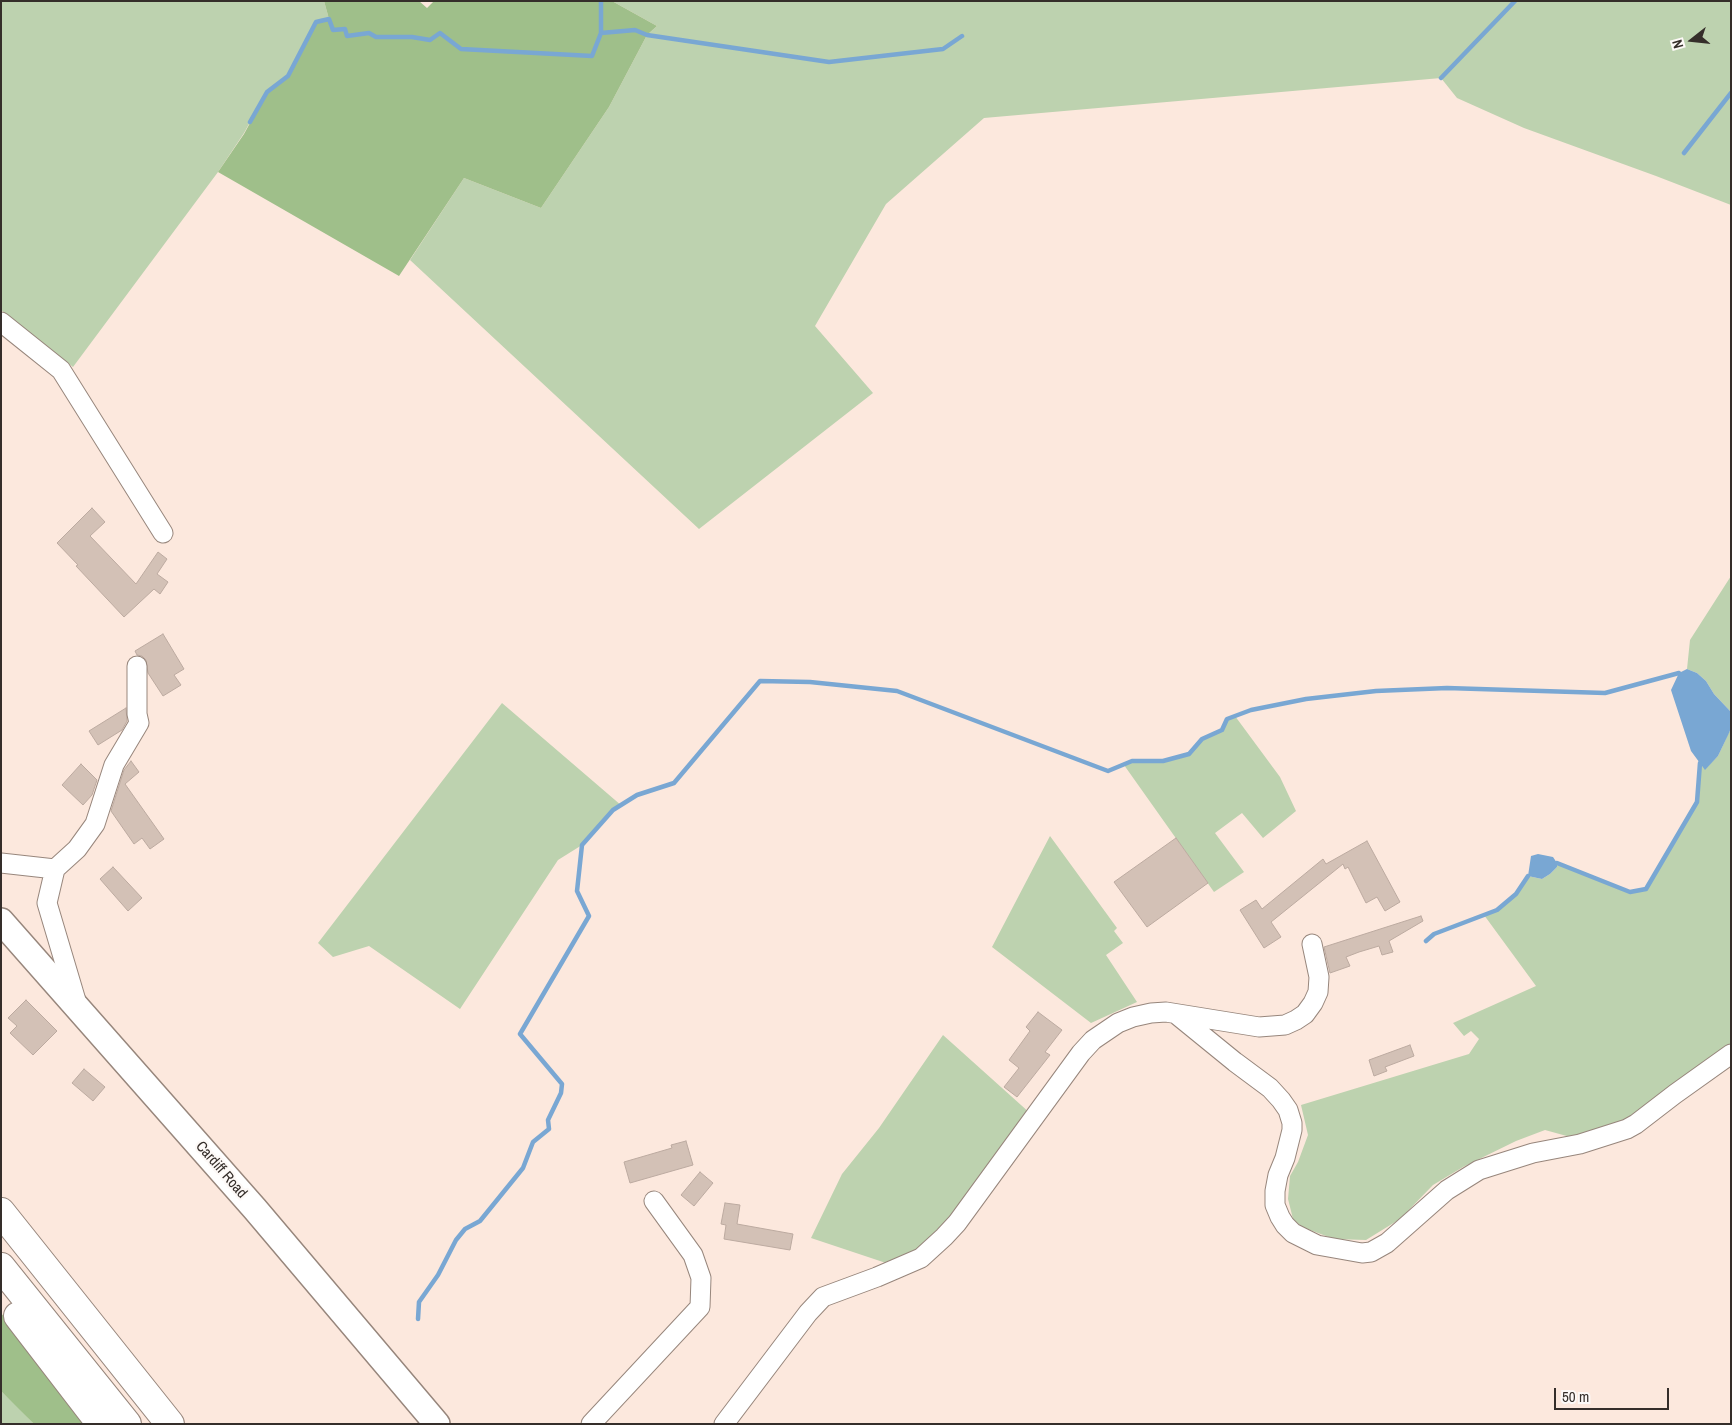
<!DOCTYPE html>
<html>
<head>
<meta charset="utf-8">
<style>
	body { margin:0 }
	#map { position:relative; width:1732px; height:1425px; overflow:hidden; background:#fce8dd; font-family:"Archivo Narrow",sans-serif }
	canvas { display:block }
	.frame { position:absolute; inset:0; border:2px solid #352e2a; pointer-events:none }
	.north { position:absolute; left:1667px; top:15px; width:50px; height:50px; -webkit-text-stroke:4px #fdf9f7; paint-order:stroke; rotate:254deg; font-size:14px; font-weight:700; line-height:20px; text-align:center; color:#352e2a }
	.north::after { content:''; display:block; margin:auto; width:18px; height:22px; background:#352e2a; clip-path:polygon(50% 0,100% 100%,50% 72%,0 100%) }
	.scale { position:absolute; left:1554px; top:1388px; width:115px; height:22px; box-sizing:border-box; border:2px solid #352e2a; border-top:0; padding-left:6px; font-size:15px; line-height:18px; white-space:nowrap; color:#352e2a; -webkit-text-stroke:4px #fdf9f7; paint-order:stroke }
</style>
</head>
<body>
<div id="map">
<canvas width="1732" height="1425"></canvas>
<div class="frame"></div>
<div class="north">N</div>
<div class="scale">50 m</div>
</div>
<script>
const c = document.querySelector('canvas').getContext('2d');
c.lineJoin = 'round';
function paint(path, color) {
  c.fillStyle = color;
  c.fill(path, 'evenodd');
}
function shape(rows) {
  const path = new Path2D();
  for (const r of rows) {
    path.moveTo(r[0], r[1]);
    for (let i = 2; i < r.length; i += 2) path.lineTo(r[i], r[i + 1]);
  }
  return path;
}
function strokePath(path, color, width, dash) {
  c.strokeStyle = color;
  c.lineWidth = width;
  c.lineCap = dash ? 'butt' : 'round';
  c.setLineDash(dash || []);
  c.stroke(path);
}
function drawText(font, color, halo, rows, align = 'center') {
  c.font = font + ' "Archivo Narrow",sans-serif';
  c.lineWidth = 4.5;
  c.setLineDash([]);
  c.textBaseline = 'middle';
  c.strokeStyle = halo;
  c.fillStyle = color;
  for (const [text, x, y, turn = 0] of rows) {
    c.save();
    c.translate(x, y);
    c.rotate((+turn || 0) * Math.PI / 180);
    c.textAlign = isNaN(turn) ? turn : align;
    if (halo) c.strokeText(text, 0, 0);
    c.fillText(text, 0, 0);
    c.restore();
  }
}
paint(shape([
	[1,1,324,1,329,19,316,22,288,76,267,92,244,133,218,172,73,367,1,310],
	[612,1,1731,1,1731,205,1656,176,1524,128,1457,98,1441,78,984,118,886,204,815,326,873,393,699,529,410,260,464,178,541,208,609,107,647,35,657,26],
	[1731,576,1731,712,1714,694,1706,681,1697,673,1687,669,1690,640],
	[502,703,622,806,613,810,582,845,558,860,460,1009,369,946,333,957,318,943],
	[1235,716,1280,777,1296,811,1263,838,1242,813,1215,833,1244,872,1214,892,1124,765,1132,761,1163,761,1189,754,1202,739,1222,730,1227,719],
	[1731,728,1731,1047,1631,1116,1596,1133,1574,1138,1545,1130,1516,1141,1463,1167,1433,1185,1400,1219,1366,1240,1334,1239,1302,1227,1293,1219,1288,1199,1290,1176,1298,1162,1308,1135,1301,1105,1469,1054,1479,1039,1471,1031,1464,1036,1453,1023,1536,986,1484,915,1497,910,1516,894,1528,876,1542,879,1550,874,1557,867,1557,863,1630,892,1646,889,1697,802,1700,763,1705,769,1718,756],
	[1050,836,1117,928,1114,931,1123,943,1106,955,1137,1002,1091,1023,992,947],
	[943,1035,1031,1114,940,1232,924,1248,889,1264,811,1238,842,1174,879,1128],
	[1,1391,17,1406,34,1424,1,1424]
]), '#bdd2af');
paint(shape([
	[324,1,419,1,427,8,434,1,612,1,657,26,647,35,609,107,541,208,464,178,399,276,218,172,244,134,267,92,288,75,316,22,329,19],
	[1,1313,25,1343,87,1424,34,1424,1,1391]
]), '#9fbf8a');
paint(shape([
	[1687,669,1697,673,1706,681,1714,694,1731,712,1731,728,1729,733,1718,756,1705,770,1691,751,1671,690,1679,673],
	[1538,854,1553,857,1557,863,1557,867,1550,874,1542,879,1528,876,1531,856]
]), '#79a7d3');
strokePath(shape([
	[601,1,601,33],
	[1441,78,1515,1],
	[250,122,267,92,288,76,316,22,329,19,333,30,345,29,347,36,369,33,376,37,412,37,430,40,440,33,461,49,592,56,601,33,635,30,647,35,829,62,943,49,962,36],
	[1684,153,1731,93],
	[1557,863,1630,892,1646,889,1697,802,1700,763],
	[1426,941,1434,934,1497,910,1516,894,1528,876],
	[418,1319,419,1302,438,1275,456,1240,465,1229,480,1221,523,1168,533,1142,549,1129,548,1120,561,1093,562,1084,520,1034,589,916,577,891,582,845,613,810,637,795,674,783,760,681,810,682,897,691,1108,771,1132,761,1163,761,1189,754,1202,739,1222,730,1227,719,1251,710,1306,699,1376,691,1447,688,1605,693,1679,673]
]), '#79a7d3', 4.5);
const building = shape([
	[92,508,105,522,90,536,136,584,158,552,167,559,157,574,168,582,160,594,154,589,124,617,76,566,78,565,57,543,92,508],
	[163,634,184,669,174,675,181,685,163,696,148,673,146,660,142,656,137,655,135,651,163,634],
	[126,708,127,721,122,730,98,745,89,731,126,708],
	[131,761,139,772,125,784,164,839,150,849,142,838,134,844,111,811,124,770,131,761],
	[81,764,97,780,92,795,83,805,62,785,81,764],
	[1176,838,1208,883,1147,927,1114,882,1176,838],
	[1367,841,1400,902,1385,911,1377,897,1366,903,1348,867,1345,869,1343,864,1271,922,1281,937,1264,948,1240,910,1256,900,1262,909,1323,859,1326,864,1367,841],
	[113,867,142,898,128,911,100,879,113,867],
	[1421,916,1423,921,1389,941,1393,952,1382,955,1379,946,1359,952,1346,957,1350,966,1330,973,1324,947,1421,916],
	[26,1000,57,1031,33,1055,10,1033,17,1026,8,1018,26,1000],
	[1038,1012,1062,1030,1045,1052,1050,1055,1017,1097,1004,1087,1019,1068,1009,1060,1030,1031,1026,1027,1038,1012],
	[1410,1045,1414,1056,1385,1067,1387,1071,1374,1076,1369,1060,1410,1045],
	[84,1069,105,1087,93,1101,72,1083,84,1069],
	[686,1141,693,1165,630,1183,624,1162,672,1148,671,1145,686,1141],
	[700,1172,713,1183,694,1206,681,1195,700,1172],
	[725,1203,740,1205,737,1224,793,1234,790,1250,724,1239,726,1225,721,1224,725,1203]
]);
paint(building, '#d3c1b6');
strokePath(building, '#bcaaa0', 1);
const minor = shape([
	[1,322,61,370,163,533],
	[1,863,55,869],
	[77,1004,47,903,55,869,77,849,95,824,114,765,139,723,137,714,137,666],
	[1176,1014,1235,1062,1270,1088,1281,1100,1288,1110,1292,1123,1292,1130,1285,1158,1278,1175,1275,1191,1275,1205,1280,1217,1285,1225,1293,1233,1317,1245,1362,1253,1371,1252,1387,1243,1447,1190,1479,1170,1533,1153,1580,1144,1627,1129,1636,1124,1675,1094,1731,1054],
	[591,1424,700,1307,701,1278,693,1255,654,1201],
	[724,1424,808,1313,823,1297,877,1277,921,1258,944,1237,957,1223,1081,1053,1093,1040,1118,1023,1133,1017,1151,1013,1166,1012,1259,1027,1285,1025,1296,1020,1305,1014,1313,1003,1318,992,1319,977,1312,944]
]);
const major = shape([
	[1,921,255,1209,437,1424]
]);
const highway = shape([
	[1,1212,170,1424],
	[1,1267,127,1424],
	[18,1316,101,1424]
]);
strokePath(minor, '#97867c', 21);
strokePath(major, '#97867c', 28);
strokePath(highway, '#97867c', 30);
strokePath(minor, '#fff', 19);
strokePath(major, '#fff', 25);
strokePath(highway, '#fff', 28);
drawText('15px', '#352e2a', '#fdf9f7', [
	["Cardiff Road",221,1170,49]
]);
</script>
</body>
</html>
